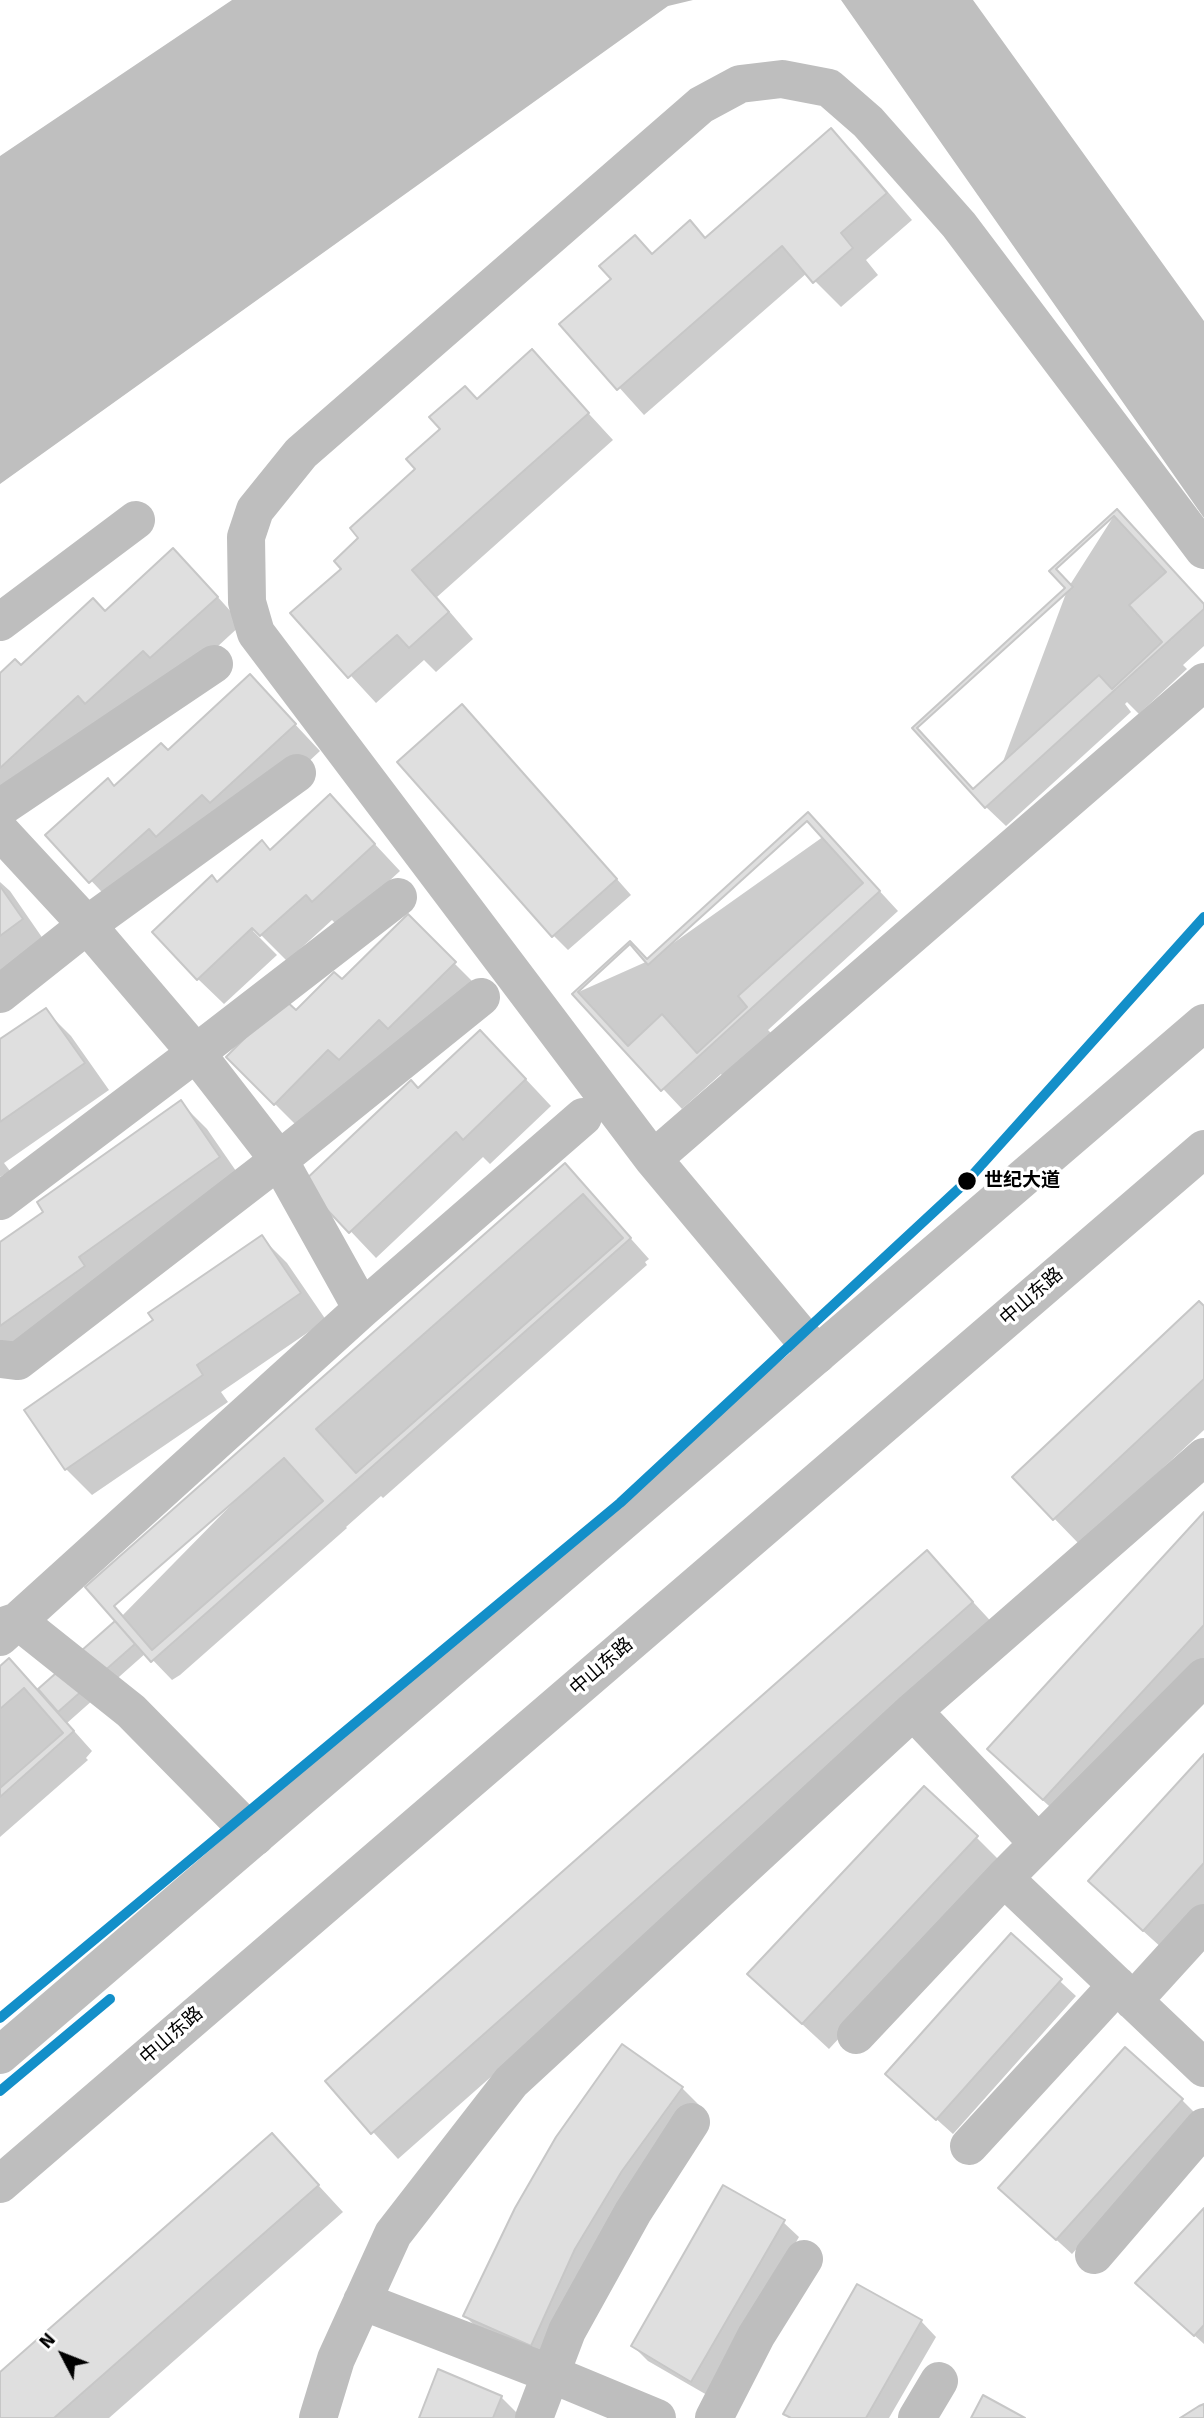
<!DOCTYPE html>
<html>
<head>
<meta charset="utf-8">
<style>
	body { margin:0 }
	#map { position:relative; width:1204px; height:2418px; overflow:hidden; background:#fff; font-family:Signika,sans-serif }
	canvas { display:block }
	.north { position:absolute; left:28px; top:2320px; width:70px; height:70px; -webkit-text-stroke:5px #fff; paint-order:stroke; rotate:312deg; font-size:19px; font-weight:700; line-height:28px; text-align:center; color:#000 }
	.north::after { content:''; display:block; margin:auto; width:24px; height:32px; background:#000; clip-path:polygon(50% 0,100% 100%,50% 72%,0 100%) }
</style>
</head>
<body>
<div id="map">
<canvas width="1204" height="2418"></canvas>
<div class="north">N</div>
</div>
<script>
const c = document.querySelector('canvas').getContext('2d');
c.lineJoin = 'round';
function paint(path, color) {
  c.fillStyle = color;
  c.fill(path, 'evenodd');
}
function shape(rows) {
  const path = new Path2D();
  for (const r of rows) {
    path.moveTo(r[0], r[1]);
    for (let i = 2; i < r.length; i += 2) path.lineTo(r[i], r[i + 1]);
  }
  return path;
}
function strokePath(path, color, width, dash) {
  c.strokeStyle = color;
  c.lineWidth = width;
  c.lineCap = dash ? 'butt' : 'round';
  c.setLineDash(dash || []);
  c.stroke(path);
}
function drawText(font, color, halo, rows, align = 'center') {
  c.font = font + ' Signika,"Noto Sans SC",sans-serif';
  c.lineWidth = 7;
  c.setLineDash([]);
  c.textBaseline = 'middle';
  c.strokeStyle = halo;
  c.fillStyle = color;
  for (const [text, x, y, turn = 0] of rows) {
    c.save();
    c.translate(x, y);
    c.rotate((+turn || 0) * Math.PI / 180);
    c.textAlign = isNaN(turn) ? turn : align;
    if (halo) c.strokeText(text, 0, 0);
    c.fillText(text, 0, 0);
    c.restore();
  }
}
paint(shape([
	[232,0,693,0,668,6,0,484,0,156],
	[841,0,973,0,1204,321,1204,518]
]), '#bfbfbf');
paint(shape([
	[831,130,857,156,912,220,866,260,878,275,841,307,807,273,644,415,562,324,653,255,690,223,706,239],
	[532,352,613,440,437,597,473,639,436,672,424,660,376,703,293,613,343,569,361,538,477,401],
	[1117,511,1204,604,1204,646,1183,665,1187,669,1139,714,1127,702,1125,704,1131,712,1006,826,986,807,1068,588],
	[199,576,242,624,178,683,0,794,0,675,21,667,105,613],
	[250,676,320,751,237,828,117,908,48,835,168,752],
	[477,721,631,895,568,950,553,935],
	[330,796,400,871,339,927,332,920,287,961,255,929,253,931,277,955,224,1004,198,979,218,884,270,852],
	[827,834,898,911,768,1030,772,1034,724,1078,721,1074,682,1109,574,994,648,961],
	[0,882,10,891,48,946,0,980],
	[408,917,481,990,301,1130,228,1057,342,982],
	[45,1010,71,1036,109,1090,4,1163,10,1171,0,1177,0,1041],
	[506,1058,551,1106,490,1164,483,1157,376,1258,305,1183],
	[181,1103,207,1129,245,1184,0,1357,0,1244,45,1212],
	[565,1165,649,1259,645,1262,647,1265,383,1498,381,1496,346,1527,347,1528,180,1675,172,1680,146,1653,67,1723,92,1751,86,1758,88,1760,0,1837,0,1668,9,1660,39,1691,117,1621],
	[261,1237,287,1263,326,1320,221,1392,228,1402,92,1495,66,1469,26,1411,156,1321],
	[1204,1308,1204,1430,1080,1545,1014,1477],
	[1204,1514,1204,1679,1070,1825,1015,1775],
	[927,1552,998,1629,398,2159,327,2082],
	[1204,1756,1204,1904,1163,1949,1110,1901],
	[976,1837,1002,1863,829,2049,776,2000],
	[1011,1936,1076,1996,953,2134,903,2089],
	[682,2088,708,2114,557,2371,491,2342,465,2316],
	[1182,2100,1197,2115,1072,2254,1016,2203],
	[272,2135,343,2212,109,2418,0,2418,0,2374],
	[1204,2211,1204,2344,1153,2298],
	[783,2222,799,2237,707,2395,648,2361,633,2346],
	[921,2321,936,2337,889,2418,790,2418,785,2413],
	[501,2397,522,2418,421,2418]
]), '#0003');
const building = shape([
	[831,128,887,193,841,233,853,248,813,283,782,246,617,390,559,324,611,279,599,266,635,235,652,254,690,220,705,238,831,128],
	[532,349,589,413,412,570,449,612,409,648,397,635,348,678,290,613,341,569,334,561,358,538,350,528,415,469,406,459,440,429,429,417,465,386,477,399,532,349],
	[1117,509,1204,604,1204,609,985,808,912,728,1065,588,1049,571,1117,509],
	[1114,516,1166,572,1129,605,1162,642,1112,689,1099,675,973,789,917,728,1073,587,1056,569,1114,516],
	[173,548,218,597,150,658,143,651,85,704,78,696,0,768,0,673,15,659,21,665,93,598,105,611,173,548],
	[250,674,296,724,210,803,202,795,156,837,149,829,89,883,45,835,108,778,114,786,161,743,168,750,250,674],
	[462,704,617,879,552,937,397,762,462,704],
	[330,794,375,844,312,902,306,895,260,936,252,928,197,980,152,932,212,875,217,882,262,840,270,850,330,794],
	[808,812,880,891,661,1091,572,994,630,941,647,959,808,812],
	[807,821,863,883,738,996,747,1007,697,1053,662,1014,628,1046,578,992,630,944,648,965,807,821],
	[0,886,23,919,0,936,0,886],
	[408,914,456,962,388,1029,379,1020,339,1060,328,1050,274,1105,226,1057,284,999,296,1010,334,972,342,979,408,914],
	[46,1008,85,1063,0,1122,0,1039,46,1008],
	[480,1030,526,1079,463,1140,456,1132,349,1233,302,1183,411,1080,418,1088,480,1030],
	[181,1100,220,1157,79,1257,85,1266,0,1326,0,1242,43,1212,37,1202,181,1100],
	[565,1163,631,1238,151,1662,85,1587,565,1163],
	[583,1194,623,1238,356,1473,316,1429,583,1194],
	[262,1235,301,1293,197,1365,203,1375,65,1470,24,1410,153,1320,148,1313,262,1235],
	[1199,1301,1204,1306,1204,1379,1053,1520,1012,1477,1199,1301],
	[284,1458,323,1501,152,1650,114,1606,284,1458],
	[1204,1512,1204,1625,1043,1800,987,1749,1204,1512],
	[927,1550,973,1602,371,2134,325,2081,927,1550],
	[115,1621,135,1644,58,1712,38,1689,115,1621],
	[9,1658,74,1731,0,1797,0,1666,9,1658],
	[24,1688,63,1733,0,1788,0,1709,24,1688],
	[1204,1754,1204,1863,1143,1931,1088,1881,1204,1754],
	[924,1786,978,1836,802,2024,747,1974,924,1786],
	[1011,1933,1062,1979,936,2120,885,2074,1011,1933],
	[622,2044,683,2087,622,2171,575,2249,531,2346,463,2316,515,2208,556,2137,622,2044],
	[1125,2047,1183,2099,1056,2240,998,2188,1125,2047],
	[272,2133,319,2185,54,2418,0,2418,0,2372,272,2133],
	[723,2185,785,2220,691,2382,631,2346,723,2185],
	[1204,2208,1204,2325,1194,2336,1135,2283,1204,2208],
	[857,2284,922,2320,866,2418,791,2418,783,2414,857,2284],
	[438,2369,502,2396,493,2418,419,2418,438,2369],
	[983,2395,1025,2418,971,2418,983,2395],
	[1204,2404,1204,2418,1180,2418,1199,2406,1204,2404]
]);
paint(building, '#dfdfdf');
strokePath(building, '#c7c7c7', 2);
strokePath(shape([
	[0,622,136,520],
	[0,808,214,664],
	[0,831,87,925,196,1053,279,1160,362,1309],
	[0,994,87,925,297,773],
	[653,1159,1204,682],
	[0,1201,196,1053,398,897],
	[817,1355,653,1159,256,633,247,602,246,537,255,510,301,453,701,105,740,84,782,79,829,88,868,122,959,225,1204,550],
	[0,1359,18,1361,279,1160,481,997],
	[0,1627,18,1621,131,1711,255,1837],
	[0,1637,362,1309,583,1117],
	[913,1711,1038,1843],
	[1004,1878,1204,2068],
	[1133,2001,1204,1923],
	[856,2035,1004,1878,1204,1677],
	[969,2146,1117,1985],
	[1094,2255,1204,2127],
	[362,2301,551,2374,657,2418],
	[318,2418,336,2359,393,2234,511,2082,913,1711,1204,1457],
	[534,2418,567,2331,633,2212,691,2122],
	[714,2418,756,2336,804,2259],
	[917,2418,939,2381]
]), '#bebebe', 38);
strokePath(shape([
	[0,2055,1204,1023],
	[0,2184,1204,1149]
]), '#bebebe', 38);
strokePath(shape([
	[0,2018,620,1503,967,1181,1204,917],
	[0,2091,110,1999]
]), '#138fc9', 10);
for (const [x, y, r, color] of [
	[967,1181,10,"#000"]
]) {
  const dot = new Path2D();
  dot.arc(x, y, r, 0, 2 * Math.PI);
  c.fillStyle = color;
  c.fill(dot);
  strokePath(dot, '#fff', 2.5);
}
drawText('bold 19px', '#000', '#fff', [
	["世纪大道",984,1181]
], 'left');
drawText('19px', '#000', '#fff', [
	["中山东路",1032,1297,-41],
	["中山东路",602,1667,-41],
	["中山东路",172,2036,-41]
]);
</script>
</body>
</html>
